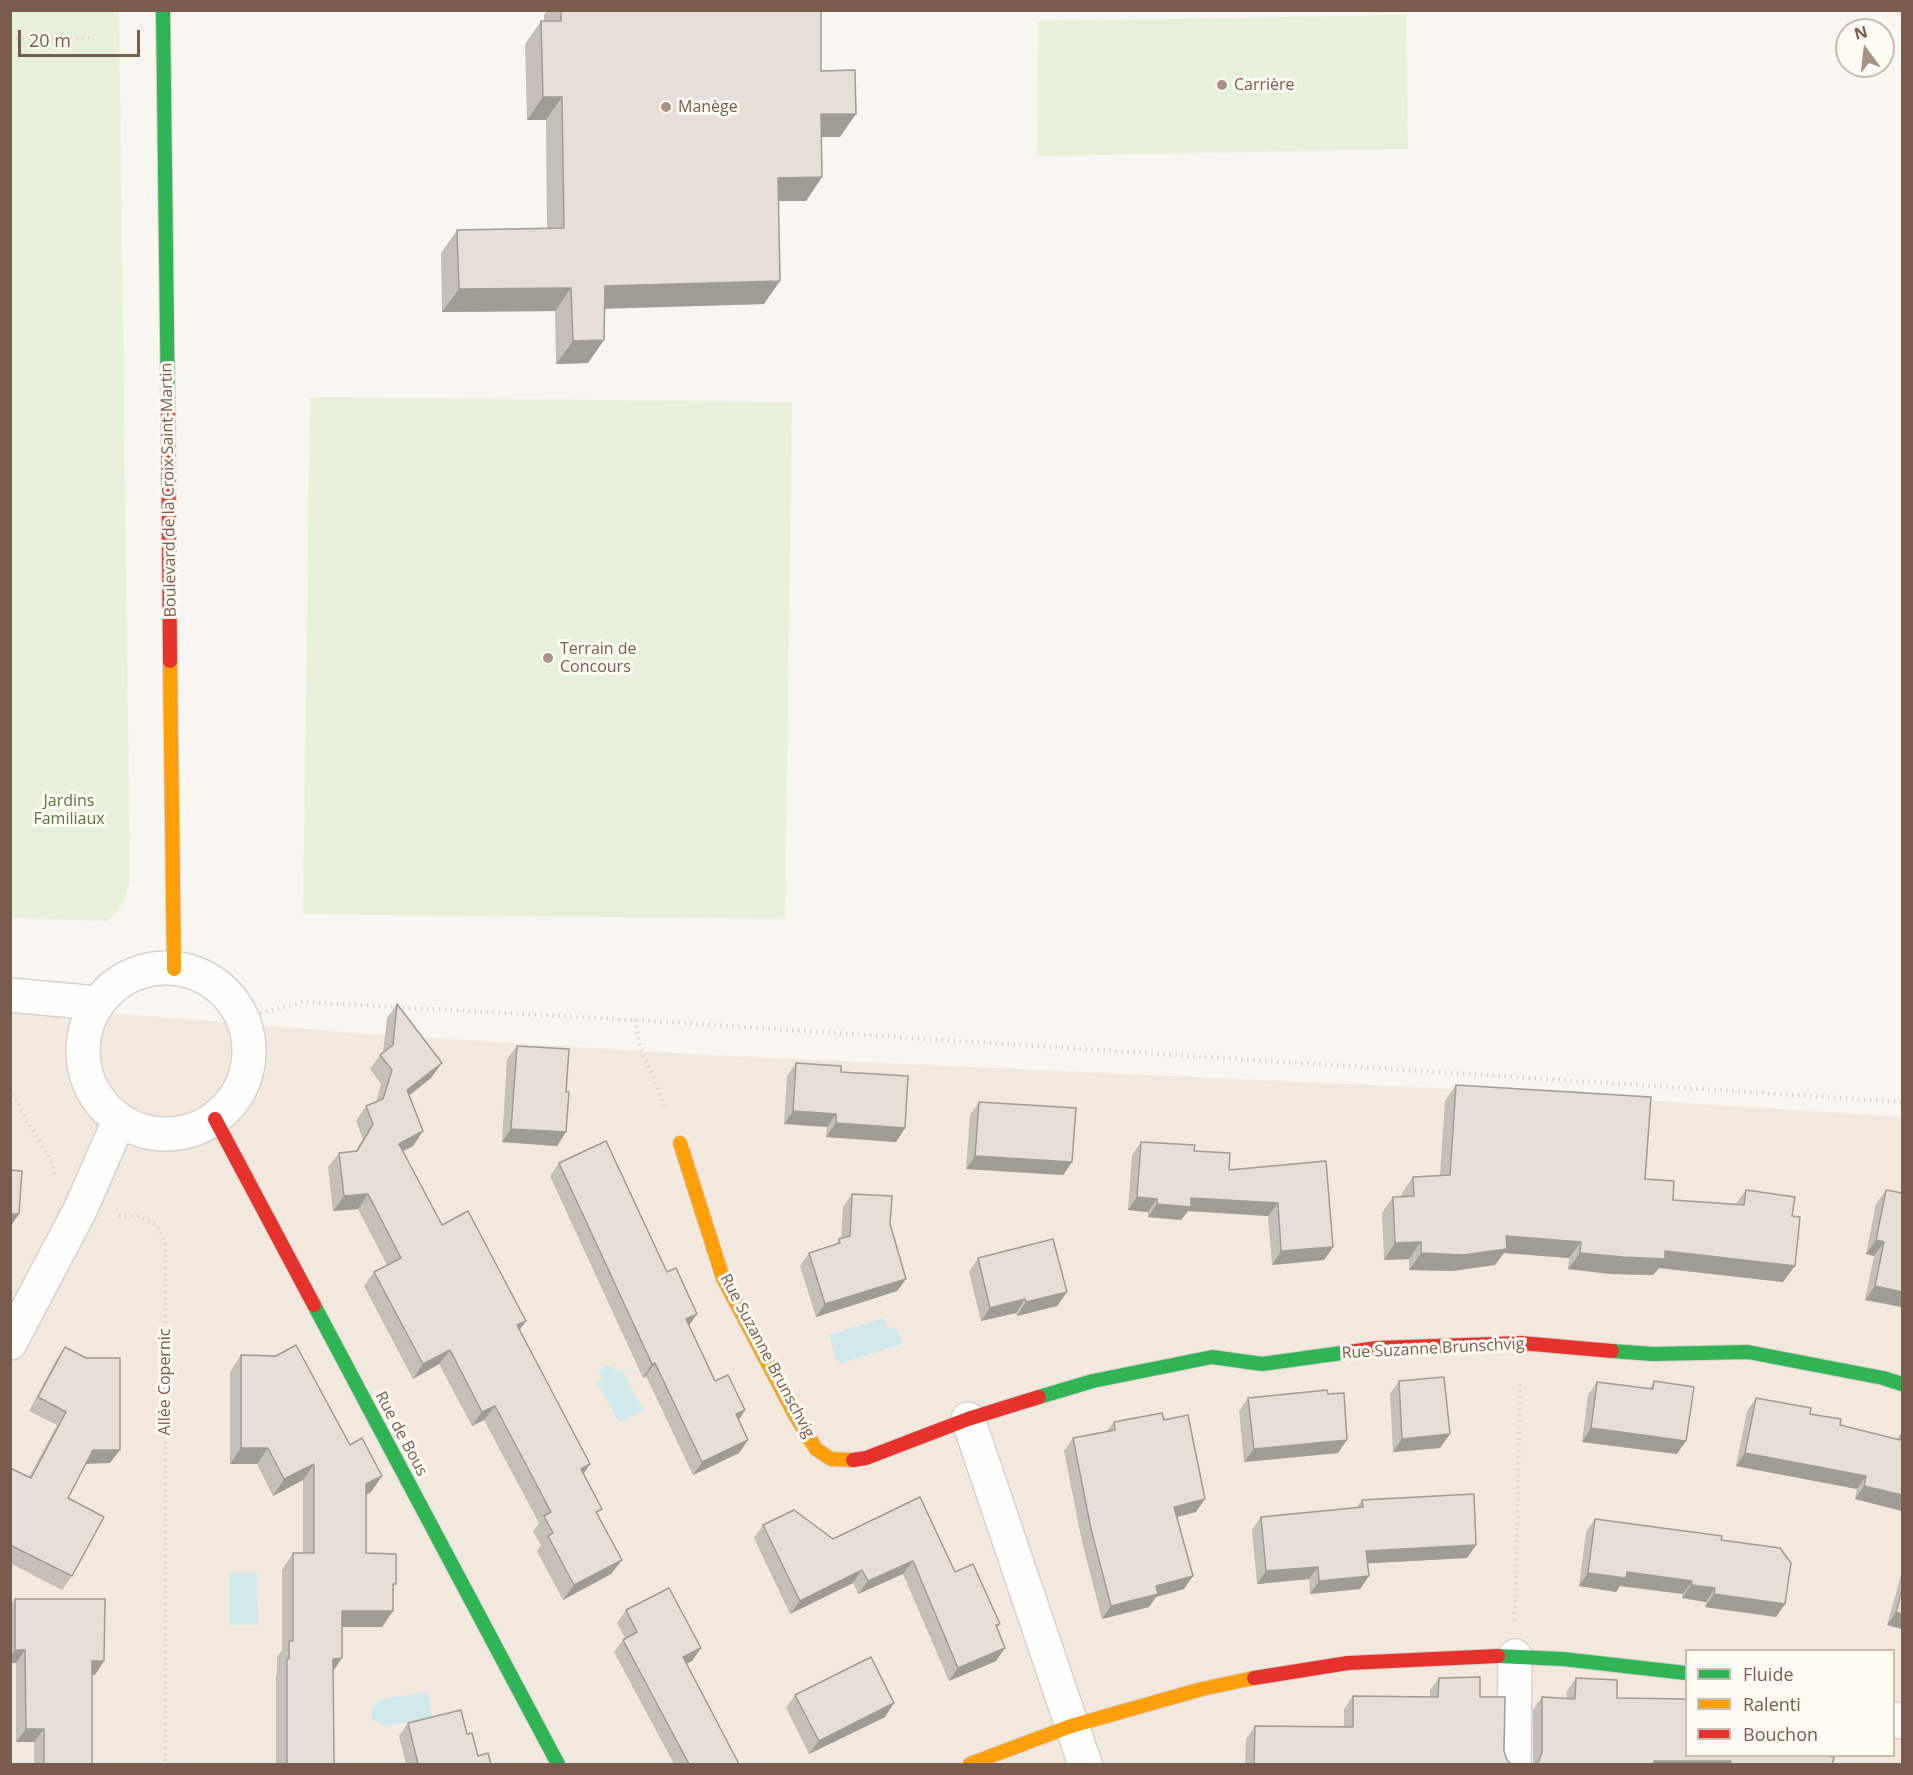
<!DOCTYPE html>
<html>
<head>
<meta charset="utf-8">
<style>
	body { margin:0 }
	#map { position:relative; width:1913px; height:1775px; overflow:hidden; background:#f9f5f0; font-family:"Open Sans",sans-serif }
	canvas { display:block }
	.frame { position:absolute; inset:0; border:12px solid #7a5c4d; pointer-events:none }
	.legend { position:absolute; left:1685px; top:1649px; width:210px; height:108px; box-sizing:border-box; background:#fffaf3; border:2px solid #cabbb1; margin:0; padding:8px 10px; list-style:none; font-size:18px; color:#7a5c4d }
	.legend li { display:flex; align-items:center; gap:12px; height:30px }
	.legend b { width:30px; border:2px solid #cabbb1 }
	.north { position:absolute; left:1835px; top:18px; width:60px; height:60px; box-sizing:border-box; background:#fffaf3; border:2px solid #cabbb1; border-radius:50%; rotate:345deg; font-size:16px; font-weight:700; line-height:24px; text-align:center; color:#7a5c4d }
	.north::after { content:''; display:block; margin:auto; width:21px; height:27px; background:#a69286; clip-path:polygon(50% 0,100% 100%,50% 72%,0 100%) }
	.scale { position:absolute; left:18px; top:30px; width:122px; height:27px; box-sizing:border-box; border:3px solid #7a5c4d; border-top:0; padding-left:8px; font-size:18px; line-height:21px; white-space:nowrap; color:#7a5c4d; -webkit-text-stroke:4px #fffaf3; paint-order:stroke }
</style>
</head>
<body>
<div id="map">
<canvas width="1913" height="1775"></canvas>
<div class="frame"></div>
<ul class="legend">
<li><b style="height:8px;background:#30b455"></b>Fluide</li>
<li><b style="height:8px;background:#ff9f0a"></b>Ralenti</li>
<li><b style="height:8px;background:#e5322d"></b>Bouchon</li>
</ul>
<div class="north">N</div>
<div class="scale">20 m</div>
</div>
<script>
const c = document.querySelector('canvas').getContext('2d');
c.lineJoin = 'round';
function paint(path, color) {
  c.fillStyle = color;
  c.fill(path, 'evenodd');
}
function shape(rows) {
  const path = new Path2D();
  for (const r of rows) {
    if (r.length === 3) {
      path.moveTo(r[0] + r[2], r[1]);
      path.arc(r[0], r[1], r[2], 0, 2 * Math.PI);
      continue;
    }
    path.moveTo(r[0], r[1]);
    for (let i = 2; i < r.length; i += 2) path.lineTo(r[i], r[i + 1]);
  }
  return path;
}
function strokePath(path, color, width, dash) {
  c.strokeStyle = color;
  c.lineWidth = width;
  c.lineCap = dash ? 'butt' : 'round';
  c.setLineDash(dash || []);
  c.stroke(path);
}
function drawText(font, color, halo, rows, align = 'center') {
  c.font = font + ' "Open Sans",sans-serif';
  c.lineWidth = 6;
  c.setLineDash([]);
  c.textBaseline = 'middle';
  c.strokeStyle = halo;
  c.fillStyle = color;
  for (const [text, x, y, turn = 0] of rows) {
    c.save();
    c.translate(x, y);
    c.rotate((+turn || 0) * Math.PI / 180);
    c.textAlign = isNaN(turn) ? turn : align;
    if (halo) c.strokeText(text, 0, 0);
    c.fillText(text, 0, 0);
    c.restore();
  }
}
paint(shape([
	[10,1005,354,1033,686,1054,1499,1091,1902,1117,1902,1764,11,1764],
	[1686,1650,1894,1650,1894,1756,1686,1756]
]), '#f2e8de');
paint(shape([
	[11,10,119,11,130,881,122,906,109,921,11,918],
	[1406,15,1408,149,1037,156,1038,21],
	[310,397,792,402,785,919,303,914]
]), '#e7f0db');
paint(shape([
	[884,1318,888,1329,896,1327,902,1344,838,1364,829,1335],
	[604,1365,613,1366,616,1372,622,1369,643,1410,619,1423,597,1382,602,1379,599,1373],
	[230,1573,257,1573,258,1625,230,1625],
	[428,1692,432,1718,382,1726,381,1723,373,1720,371,1715,372,1707,378,1703,377,1700]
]), '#d0e8ea');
const street = shape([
	[166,1051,83],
	[10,995,97,1003],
	[10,1343,81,1208,119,1121],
	[968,1419,1085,1764],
	[1894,1719,1902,1722],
	[1514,1764,1515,1656]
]);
const fast = shape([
	[163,10,168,412],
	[314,1305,558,1764],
	[1612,1351,1653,1354,1748,1352,1883,1378,1902,1384],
	[1039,1397,1093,1381,1212,1357,1262,1364,1356,1351],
	[1498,1656,1563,1659,1686,1673]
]);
const slow = shape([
	[170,661,174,969],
	[680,1143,723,1278,795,1415,816,1449,831,1459,853,1460],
	[970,1764,1071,1726,1202,1689,1254,1678]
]);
const jam = shape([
	[168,412,170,661],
	[215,1119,314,1305],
	[1356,1351,1377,1348,1521,1343,1612,1351],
	[853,1460,866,1458,968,1419,1039,1397],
	[1254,1678,1348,1663,1498,1656]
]);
strokePath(street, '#d7d1cb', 36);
strokePath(fast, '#d9d2cb', 16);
strokePath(slow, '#d9d2cb', 16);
strokePath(jam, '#d9d2cb', 16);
strokePath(shape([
	[10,38,91,38],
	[243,1018,303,1002,635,1020,1902,1102],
	[635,1020,639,1043,666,1109],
	[10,1088,25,1118,51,1160,54,1175],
	[119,1215,141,1217,156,1225,161,1232,165,1243,165,1764],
	[1515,1620,1520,1381]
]), '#dcd5d0', 4, [1.5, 4.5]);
strokePath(street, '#fefefd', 33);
strokePath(fast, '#30b455', 14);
strokePath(slow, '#ff9f0a', 14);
strokePath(jam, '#e5322d', 14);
paint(shape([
	[548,10,821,10,821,71,840,137,822,137,822,177,806,201,778,201,764,304,604,309,604,340,588,363,556,364,555,311,442,312,441,253,457,230,547,228,546,120,527,120,525,44,541,21,544,21,544,15],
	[397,1004,431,1078,409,1095,423,1131,413,1146,403,1151,442,1225,526,1321,519,1330,590,1464,583,1474,598,1514,622,1560,611,1574,563,1600,537,1551,541,1545,533,1531,539,1523,484,1420,472,1426,439,1364,413,1379,364,1286,374,1272,387,1265,358,1209,333,1211,328,1167,339,1153,356,1151,363,1139,356,1121,366,1106,376,1102,381,1084,370,1069,380,1055,383,1052,387,1018],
	[517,1046,557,1146,502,1142,507,1059],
	[796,1063,841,1072,905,1128,896,1142,826,1137,827,1127,784,1124,787,1076],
	[1456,1085,1645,1179,1673,1200,1736,1204,1746,1190,1783,1282,1659,1268,1653,1275,1611,1274,1568,1269,1569,1258,1504,1253,1495,1265,1452,1271,1409,1270,1409,1259,1384,1260,1382,1213,1393,1197,1402,1196,1402,1193,1413,1177,1440,1175,1445,1101],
	[979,1102,1072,1162,1063,1175,966,1169,970,1115],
	[1141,1142,1194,1151,1229,1170,1326,1161,1333,1247,1324,1260,1272,1265,1268,1216,1188,1211,1181,1220,1148,1217,1148,1212,1128,1210,1132,1155],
	[559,1163,689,1325,715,1381,745,1410,739,1420,748,1440,739,1453,693,1475,646,1376,643,1378,550,1176],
	[1886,1190,1902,1193,1902,1307,1865,1300,1874,1256,1866,1254,1876,1204],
	[852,1194,890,1224,906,1279,897,1291,816,1317,800,1266,809,1253,836,1245,839,1239,841,1239,843,1207],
	[978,1258,1067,1292,1057,1306,1017,1316,1016,1313,981,1321,969,1272],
	[65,1347,110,1463,86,1463,68,1498,72,1576,62,1590,10,1563,10,1468,29,1477,57,1425,29,1411,56,1360],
	[241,1355,350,1445,382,1476,371,1492,366,1495,366,1553,396,1584,393,1588,393,1611,382,1627,342,1627,342,1658,334,1670,334,1764,276,1764,276,1675,277,1673,277,1657,282,1650,282,1570,293,1553,303,1553,303,1480,273,1496,257,1464,230,1464,230,1372],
	[1399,1381,1440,1448,1393,1452,1390,1394],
	[1654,1381,1677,1454,1582,1442,1588,1395,1597,1382,1650,1388],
	[1248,1398,1338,1453,1244,1462,1239,1411],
	[1756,1398,1810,1414,1840,1425,1897,1439,1902,1432,1902,1511,1855,1499,1857,1489,1736,1466,1747,1411],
	[1164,1420,1196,1512,1177,1517,1184,1589,1156,1597,1149,1607,1102,1619,1082,1542,1064,1451,1073,1438,1107,1431,1114,1422],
	[1362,1500,1476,1545,1467,1558,1368,1563,1369,1576,1360,1589,1310,1594,1309,1579,1257,1584,1252,1530,1261,1517,1356,1508],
	[1595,1519,1721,1540,1776,1617,1705,1607,1706,1602,1682,1598,1683,1594,1620,1586,1616,1592,1579,1586,1586,1532],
	[763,1525,833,1539,955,1572,1000,1624,997,1628,996,1661,949,1681,903,1574,858,1594,853,1583,790,1614,754,1538],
	[1902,1572,1902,1629,1887,1625],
	[15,1599,95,1675,92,1675,92,1764,34,1764,34,1742,16,1742,16,1663,10,1663,10,1606],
	[626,1610,692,1661,686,1664,739,1764,674,1764,614,1652,623,1640,625,1638,617,1623],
	[1439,1678,1480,1697,1504,1751,1507,1760,1511,1764,1245,1764,1246,1739,1255,1726,1344,1726,1344,1709,1353,1696,1430,1697,1430,1690],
	[1576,1678,1617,1698,1686,1755,1832,1764,1533,1764,1533,1710,1542,1697,1566,1698,1567,1691],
	[795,1695,885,1717,809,1754,786,1708],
	[408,1723,467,1734,478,1756,491,1764,406,1764,399,1736]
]), '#c6bfb9');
paint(shape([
	[543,97,562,97,546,120,527,120],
	[821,114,856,114,840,137,805,137],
	[822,177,806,201,761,201,778,178],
	[780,281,764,304,589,309,605,286],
	[571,288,555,311,442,312,459,289],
	[604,340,588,363,556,364,573,341],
	[442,1063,431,1078,397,1105,407,1090],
	[793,1111,836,1114,827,1127,784,1124],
	[836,1123,905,1128,896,1142,826,1137],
	[511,1129,566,1132,557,1146,502,1142],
	[423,1131,413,1146,389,1158,399,1144],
	[975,1156,1072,1162,1063,1175,966,1169],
	[368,1194,358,1209,333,1211,344,1196],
	[1137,1197,1157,1199,1148,1212,1128,1210],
	[1191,1198,1278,1203,1268,1216,1188,1211,1181,1220,1148,1217,1157,1204],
	[10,1214,19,1214,10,1227],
	[1506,1236,1581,1242,1569,1258,1504,1253,1495,1265,1452,1271,1409,1270,1421,1253],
	[1876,1240,1884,1242,1874,1256,1866,1254],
	[1421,1242,1409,1259,1384,1260,1395,1243],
	[1333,1247,1324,1260,1272,1265,1281,1251],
	[1665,1251,1795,1266,1783,1282,1659,1268,1653,1275,1611,1274,1568,1269,1580,1253],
	[906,1279,897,1291,816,1317,825,1304],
	[1875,1286,1902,1292,1902,1307,1865,1300],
	[1067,1292,1057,1306,1017,1316,1026,1302],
	[1025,1299,1016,1313,981,1321,990,1308],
	[697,1314,688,1327,686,1319],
	[526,1321,516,1335,517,1325],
	[450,1350,439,1364,413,1379,423,1364],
	[655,1363,646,1376,643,1378,652,1364],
	[495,1406,484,1420,472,1426,482,1412],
	[745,1410,736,1424,736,1414],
	[1591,1428,1686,1441,1677,1454,1582,1442],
	[1450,1434,1440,1448,1393,1452,1402,1439],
	[748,1440,739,1453,693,1475,702,1462],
	[1347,1440,1338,1453,1244,1462,1254,1449],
	[241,1448,268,1448,257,1464,230,1464],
	[93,1450,120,1450,110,1463,84,1464],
	[1745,1453,1866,1476,1857,1489,1736,1466],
	[314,1464,303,1480,273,1496,284,1479],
	[590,1464,580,1479,581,1469],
	[382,1476,371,1492,354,1501,366,1484],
	[1864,1486,1902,1495,1902,1511,1855,1499],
	[1205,1499,1196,1512,1165,1520,1174,1507],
	[1476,1545,1467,1558,1357,1564,1366,1551],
	[622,1560,611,1574,563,1600,574,1585],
	[913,1561,903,1574,858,1594,868,1581],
	[1318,1567,1309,1579,1257,1584,1266,1571],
	[862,1570,853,1583,790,1614,800,1601],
	[1627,1572,1692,1581,1683,1594,1620,1586,1616,1592,1579,1586,1588,1573],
	[1193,1576,1184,1589,1156,1597,1149,1607,1102,1619,1111,1606,1156,1586],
	[1369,1576,1360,1589,1310,1594,1319,1581],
	[1691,1585,1715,1588,1706,1602,1682,1598],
	[1714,1594,1785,1604,1776,1617,1705,1607],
	[342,1611,393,1611,382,1627,330,1627],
	[1896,1612,1902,1614,1902,1629,1887,1625],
	[701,1648,692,1661,674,1670,683,1657],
	[1005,1648,996,1661,949,1681,958,1668],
	[15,1650,25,1650,16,1663,10,1663,10,1657],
	[342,1658,330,1675,333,1659],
	[92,1661,104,1661,95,1675,83,1675],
	[894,1703,885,1717,809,1754,819,1741],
	[26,1729,44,1729,34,1742,16,1742],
	[1654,1761,1731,1761,1729,1764,1651,1764]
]), '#a19b96');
const building = shape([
	[561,10,821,10,821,71,855,70,856,114,821,114,822,177,778,178,780,281,605,286,604,340,573,341,571,288,459,289,457,230,564,228,562,97,543,97,541,21,561,21,561,10],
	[397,1004,442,1063,407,1090,423,1131,399,1144,442,1225,468,1211,526,1321,517,1325,590,1464,581,1469,602,1509,596,1512,622,1560,574,1585,548,1536,553,1533,544,1516,551,1512,495,1406,482,1412,450,1350,423,1364,374,1272,401,1258,368,1194,344,1196,339,1153,357,1151,373,1124,366,1106,383,1099,392,1070,380,1055,393,1045,397,1004],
	[517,1046,569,1049,566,1092,569,1092,566,1132,511,1129,517,1046],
	[796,1063,841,1066,841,1072,908,1076,905,1128,836,1123,836,1114,793,1111,796,1063],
	[1456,1085,1651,1097,1645,1179,1674,1181,1673,1200,1744,1205,1746,1190,1795,1197,1792,1216,1800,1217,1795,1266,1665,1251,1665,1259,1623,1257,1580,1253,1581,1242,1506,1236,1507,1249,1463,1255,1421,1253,1421,1242,1395,1243,1393,1197,1414,1196,1413,1177,1450,1175,1456,1085],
	[979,1102,1076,1108,1072,1162,975,1156,979,1102],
	[606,1141,667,1272,676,1268,697,1314,686,1319,715,1381,728,1375,745,1410,736,1414,748,1440,702,1462,655,1363,652,1364,559,1163,606,1141],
	[1141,1142,1195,1145,1194,1151,1230,1153,1229,1170,1326,1161,1333,1247,1281,1251,1278,1203,1191,1198,1191,1207,1157,1204,1157,1199,1137,1197,1141,1142],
	[10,1170,22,1171,19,1214,10,1214,10,1170],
	[1886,1190,1902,1193,1902,1292,1875,1286,1884,1242,1876,1240,1886,1190],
	[852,1194,892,1196,890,1224,906,1279,825,1304,809,1253,840,1243,839,1239,850,1236,852,1194],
	[1053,1239,1067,1292,1026,1302,1025,1299,990,1308,978,1258,1053,1239],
	[296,1345,350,1445,362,1438,382,1476,366,1484,366,1553,396,1554,396,1584,393,1584,393,1611,342,1611,342,1658,333,1659,334,1764,287,1764,287,1659,289,1659,289,1641,293,1641,293,1553,314,1553,314,1464,284,1479,268,1448,241,1448,241,1355,276,1356,296,1345],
	[65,1347,86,1358,120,1358,120,1450,93,1450,68,1498,104,1517,72,1576,10,1545,10,1468,31,1478,66,1412,38,1397,65,1347],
	[1444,1377,1450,1434,1402,1439,1399,1381,1444,1377],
	[1654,1381,1694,1387,1686,1441,1591,1428,1597,1382,1653,1389,1654,1381],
	[1327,1390,1328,1394,1344,1393,1347,1440,1254,1449,1248,1398,1327,1390],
	[1756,1398,1811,1408,1810,1414,1841,1419,1840,1425,1900,1440,1902,1432,1902,1495,1864,1486,1866,1476,1745,1453,1756,1398],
	[1162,1413,1164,1420,1188,1415,1205,1499,1174,1507,1193,1576,1156,1586,1158,1594,1111,1606,1091,1529,1073,1438,1115,1430,1114,1422,1162,1413],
	[1474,1494,1476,1545,1366,1551,1369,1576,1319,1581,1318,1567,1266,1571,1261,1517,1363,1507,1362,1500,1474,1494],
	[920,1497,955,1572,973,1564,1000,1624,996,1625,1005,1648,958,1668,913,1561,868,1581,862,1570,800,1601,763,1525,794,1510,833,1539,920,1497],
	[1595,1519,1722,1536,1721,1540,1780,1548,1791,1563,1785,1604,1714,1594,1715,1588,1691,1585,1692,1581,1627,1572,1626,1578,1588,1573,1595,1519],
	[669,1588,701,1648,683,1657,739,1764,689,1764,623,1640,637,1632,626,1610,669,1588],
	[1902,1590,1902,1614,1896,1612,1902,1590],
	[15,1599,105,1599,104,1661,92,1661,92,1764,44,1764,44,1729,26,1729,25,1650,15,1650,15,1599],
	[871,1657,894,1703,819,1741,795,1695,871,1657],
	[1480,1677,1480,1697,1505,1697,1504,1751,1507,1760,1511,1764,1254,1764,1255,1726,1353,1727,1353,1696,1438,1697,1439,1678,1480,1677],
	[1576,1678,1617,1680,1617,1698,1686,1699,1686,1755,1827,1755,1834,1758,1832,1764,1730,1764,1731,1761,1654,1761,1654,1764,1535,1764,1539,1761,1542,1752,1542,1697,1575,1699,1576,1678],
	[461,1710,467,1734,472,1733,478,1756,488,1753,491,1764,418,1764,408,1723,461,1710]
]);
paint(building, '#e6ded7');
strokePath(building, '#a19b96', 1.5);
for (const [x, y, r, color] of [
	[1222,85,6,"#a69286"],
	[666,107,6,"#a69286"],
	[548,658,6,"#a69286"]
]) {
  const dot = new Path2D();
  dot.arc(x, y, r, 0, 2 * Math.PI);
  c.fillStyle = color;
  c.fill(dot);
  strokePath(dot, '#fffaf3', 2);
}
drawText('16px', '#7a5c4d', '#fffaf3', [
	["Carrière",1234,85],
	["Manège",678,107],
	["Terrain de",560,649],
	["Concours",560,667]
], 'left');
drawText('16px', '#7a5c4d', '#fffaf3', [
	["Boulevard de la Croix Saint-Martin",169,490,-91],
	["Rue Suzanne Brunschvig",1433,1349,-3],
	["Rue Suzanne Brunschvig",767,1356,62],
	["Allée Copernic",165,1382,-90],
	["Rue de Bous",401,1434,62]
]);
drawText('16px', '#537a41', '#fffaf3', [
	["Jardins",69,801],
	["Familiaux",69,819]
]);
</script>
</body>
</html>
